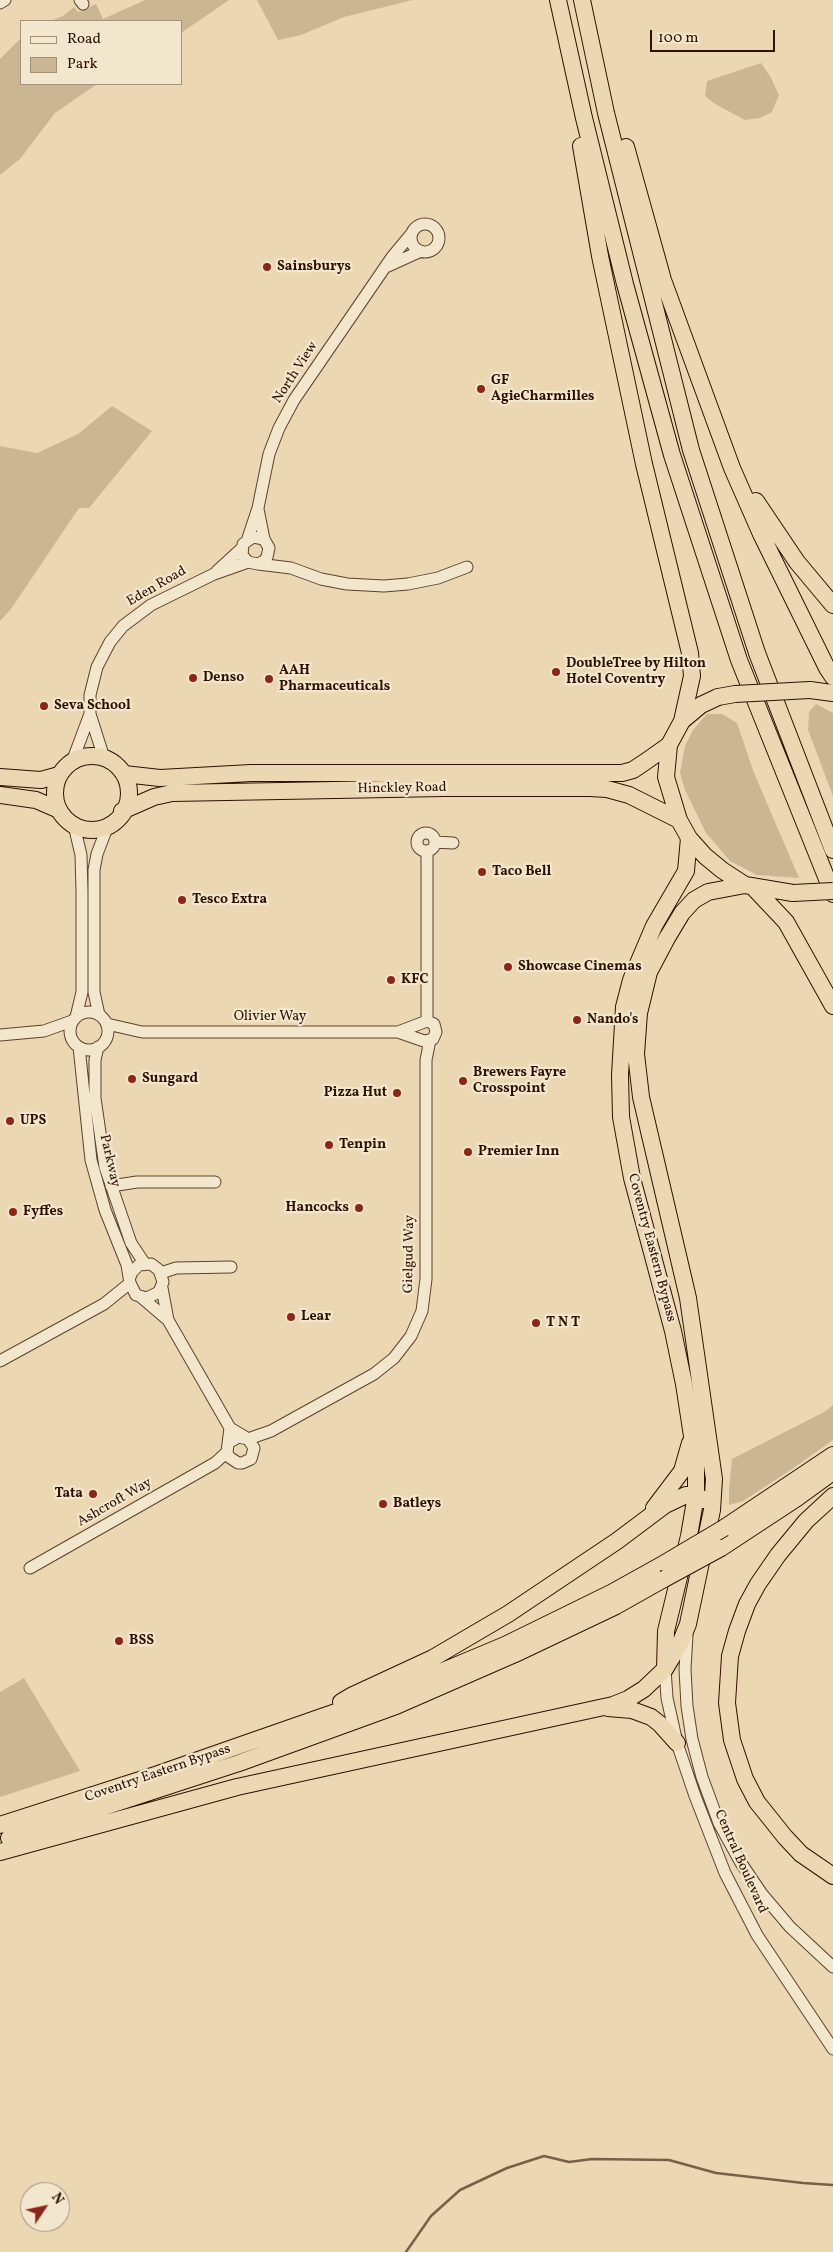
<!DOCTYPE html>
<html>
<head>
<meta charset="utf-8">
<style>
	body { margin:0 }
	#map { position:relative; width:833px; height:2252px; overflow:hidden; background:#ebd8b2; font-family:Vollkorn,serif }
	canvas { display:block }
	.legend { position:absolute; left:20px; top:20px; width:162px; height:65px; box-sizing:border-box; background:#f2e6cd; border:1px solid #a4907b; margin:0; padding:6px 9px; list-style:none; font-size:15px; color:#2e1000 }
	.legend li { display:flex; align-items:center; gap:10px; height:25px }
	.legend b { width:25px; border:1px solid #a4907b }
	.north { position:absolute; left:20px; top:2182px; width:50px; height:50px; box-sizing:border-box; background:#f2e6cd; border:1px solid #a4907b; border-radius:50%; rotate:56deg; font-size:14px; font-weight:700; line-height:20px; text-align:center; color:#2e1000 }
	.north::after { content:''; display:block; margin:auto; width:18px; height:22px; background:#8f2418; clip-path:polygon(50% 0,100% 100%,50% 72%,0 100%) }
	.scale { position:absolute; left:650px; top:30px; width:125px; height:22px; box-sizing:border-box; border:2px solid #2e1000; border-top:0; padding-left:6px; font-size:15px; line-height:18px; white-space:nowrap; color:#2e1000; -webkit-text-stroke:4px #f2e6cd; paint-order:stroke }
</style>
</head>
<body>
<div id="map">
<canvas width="833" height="2252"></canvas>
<ul class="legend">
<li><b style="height:6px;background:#f2e6cd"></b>Road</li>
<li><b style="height:14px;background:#cbb694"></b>Park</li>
</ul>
<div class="north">N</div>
<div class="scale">100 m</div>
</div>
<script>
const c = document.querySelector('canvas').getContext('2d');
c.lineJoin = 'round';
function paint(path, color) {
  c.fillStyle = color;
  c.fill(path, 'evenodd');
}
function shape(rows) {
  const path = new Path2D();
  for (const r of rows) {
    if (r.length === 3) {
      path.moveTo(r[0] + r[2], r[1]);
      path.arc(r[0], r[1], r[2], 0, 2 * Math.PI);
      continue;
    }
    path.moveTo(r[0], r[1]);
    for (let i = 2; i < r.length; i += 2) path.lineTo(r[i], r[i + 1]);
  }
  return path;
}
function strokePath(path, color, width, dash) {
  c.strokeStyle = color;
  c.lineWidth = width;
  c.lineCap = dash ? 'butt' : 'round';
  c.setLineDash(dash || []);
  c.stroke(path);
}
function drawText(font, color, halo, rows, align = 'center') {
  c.font = font + ' Vollkorn,serif';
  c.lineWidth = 4.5;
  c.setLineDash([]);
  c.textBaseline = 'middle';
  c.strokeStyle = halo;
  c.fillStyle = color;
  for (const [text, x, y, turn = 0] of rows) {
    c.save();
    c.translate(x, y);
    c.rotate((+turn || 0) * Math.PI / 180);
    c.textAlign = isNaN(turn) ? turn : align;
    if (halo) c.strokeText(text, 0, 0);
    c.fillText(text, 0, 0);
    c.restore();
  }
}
paint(shape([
	[145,0,229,0,181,33,181,21,50,21,63,16,74,7,78,12,96,4,103,19],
	[257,0,413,0,344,17,301,35,278,40],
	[21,38,21,84,97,84,55,113,20,159,0,175,0,59],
	[761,63,770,76,779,95,772,112,760,118,745,120,715,104,705,96,707,81],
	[112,406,152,431,89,508,79,508,11,609,0,621,0,446,37,453,78,434],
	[816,704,833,713,833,796,808,730,809,712],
	[707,714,722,714,737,723,754,773,799,878,757,875,730,861,706,833,685,790,680,773,685,746,693,730],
	[833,1405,833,1440,792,1469,743,1501,729,1505,729,1490,732,1459,824,1412],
	[24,1678,80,1771,0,1797,0,1692]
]), '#cbb694');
strokePath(shape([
	[406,2252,431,2216,460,2190,507,2168,544,2156,569,2162,592,2159,669,2160,716,2173,803,2183,833,2185]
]), '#795f46', 2.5);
const minor = shape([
	[80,0,83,4],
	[0,3,5,0],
	[425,238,14],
	[388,266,421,251],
	[258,509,264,539],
	[248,538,258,508,269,454,279,428,294,400,392,257,412,233],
	[258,564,291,568,321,579,347,584,384,586,408,584,438,578,467,567],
	[217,571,241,549],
	[104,758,90,714,90,695,97,667,110,642,123,626,151,605,214,574,248,562,258,564,264,561,267,557,269,548,264,539,253,537,243,544,242,555,248,562],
	[72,762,90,714],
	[74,825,81,855,82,892,82,992,76,1017],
	[426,842,9],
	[435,842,453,843],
	[89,1031,19],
	[99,1015,94,992,94,870,97,854,107,828],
	[427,1021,427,851],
	[107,1024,142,1032,398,1032,424,1041,433,1039,436,1032,434,1024,427,1021,398,1032],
	[0,1035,44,1031,72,1021],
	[79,1047,91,1160,105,1210,127,1265,130,1283,136,1295,147,1298,159,1292,163,1282,159,1270,151,1264,139,1265,132,1272,130,1277],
	[98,1047,95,1060,95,1098,105,1167,131,1243,145,1264],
	[111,1186,137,1182,215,1182],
	[161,1273,176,1268,231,1267],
	[162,1288,168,1320,230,1428,245,1437],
	[141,1297,168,1320],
	[0,1361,104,1304,130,1283],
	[248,1439,271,1431,374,1374,394,1358,411,1336,422,1311,426,1279,426,1060,430,1040],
	[230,1442,238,1437,248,1439,254,1448,251,1459,242,1463,238,1463,229,1457,227,1452,230,1428],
	[30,1568,215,1463,227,1452],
	[687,1635,685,1669,687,1706,692,1739,702,1777,719,1823,741,1863,762,1894,790,1927,833,1967],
	[665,1669,667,1698,677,1743,695,1796,725,1873,757,1935,833,2049]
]);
const highway = shape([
	[558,0,584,118,625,284,672,455,739,660,833,894],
	[582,0,606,113,691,450,757,653,833,850],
	[581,146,600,256,644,464,690,653,692,676,682,721],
	[626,147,663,280,732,468,761,534,827,668,833,677],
	[756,501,797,562,833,605],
	[810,690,833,693],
	[718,697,701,705,682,721,669,745,666,777,679,820,689,838,705,856,722,870,745,885,793,893],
	[92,793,37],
	[124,774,160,778,251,773,622,773,633,770,645,762,669,745],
	[0,777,41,780,59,775],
	[0,795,36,800,59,810],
	[122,811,154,797,172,793,444,788,590,788,607,789,629,795,679,820],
	[753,887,786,922,833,1006],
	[833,1496,806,1521,778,1555,758,1584,747,1604,737,1631,730,1656,727,1703,732,1740,745,1779,757,1802,785,1837,801,1854,833,1876],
	[654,1508,682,1471,690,1443],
	[724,1528,833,1455],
	[721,1548,797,1498,833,1472],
	[665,1669,666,1631,689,1536,696,1495,696,1462,684,1384,673,1331,632,1178,621,1117,620,1075,624,1007,631,980,654,926,686,871,689,838],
	[341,1702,351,1696,433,1658,508,1614,617,1541,665,1505,686,1495,696,1495,704,1500],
	[608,1708,632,1710,651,1717,660,1724,677,1743],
	[0,1825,158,1774,393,1692,505,1645,611,1593,665,1563],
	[9,1838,239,1763,396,1706,515,1654,616,1606,664,1579],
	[0,1852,237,1787,613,1705,628,1699,644,1689,665,1669,680,1644,688,1624,712,1510,714,1479,688,1298,641,1097,636,1054,639,1013,649,972,667,938,682,913,694,900,708,892,745,885]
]);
strokePath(minor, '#5d422c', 13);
strokePath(highway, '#2e1000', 18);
strokePath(minor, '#f2e6cd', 11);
strokePath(highway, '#ebd8b2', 16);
const highwayBridge = shape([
	[718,697,735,694,810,690],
	[793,893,833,891],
	[665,1563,724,1528],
	[664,1579,721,1548]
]);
strokePath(highwayBridge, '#2e1000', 18, []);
strokePath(highwayBridge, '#ebd8b2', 16);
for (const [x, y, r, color] of [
	[267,267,5,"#8f2418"],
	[481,389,5,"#8f2418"],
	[556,672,5,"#8f2418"],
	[193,678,5,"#8f2418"],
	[269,679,5,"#8f2418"],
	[44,706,5,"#8f2418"],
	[482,872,5,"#8f2418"],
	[182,900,5,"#8f2418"],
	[508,967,5,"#8f2418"],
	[391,980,5,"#8f2418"],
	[577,1020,5,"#8f2418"],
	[132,1079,5,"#8f2418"],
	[463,1081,5,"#8f2418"],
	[397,1093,5,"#8f2418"],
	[10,1121,5,"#8f2418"],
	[329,1145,5,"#8f2418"],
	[468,1152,5,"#8f2418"],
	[359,1208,5,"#8f2418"],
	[13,1212,5,"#8f2418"],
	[291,1317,5,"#8f2418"],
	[536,1323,5,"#8f2418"],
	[93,1494,5,"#8f2418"],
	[383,1504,5,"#8f2418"],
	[119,1641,5,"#8f2418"]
]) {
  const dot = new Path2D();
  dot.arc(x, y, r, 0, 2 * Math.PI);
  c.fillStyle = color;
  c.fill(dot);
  strokePath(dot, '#f2e6cd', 2);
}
drawText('bold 14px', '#2e1000', '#f2e6cd', [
	["Sainsburys",277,267],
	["GF",491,381],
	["AgieCharmilles",491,397],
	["DoubleTree by Hilton",566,664],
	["Hotel Coventry",566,680],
	["AAH",279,671],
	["Pharmaceuticals",279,687],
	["Denso",203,678],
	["Seva School",54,706],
	["Taco Bell",492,872],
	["Tesco Extra",192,900],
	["Showcase Cinemas",518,967],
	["KFC",401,980],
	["Nando's",587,1020],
	["Brewers Fayre",473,1073],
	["Crosspoint",473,1089],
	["Sungard",142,1079],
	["Pizza Hut",387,1093,"right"],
	["UPS",20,1121],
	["Tenpin",339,1145],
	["Premier Inn",478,1152],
	["Hancocks",349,1208,"right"],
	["Fyffes",23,1212],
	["Lear",301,1317],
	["T N T",546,1323],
	["Tata",83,1494,"right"],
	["Batleys",393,1504],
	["BSS",129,1641]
], 'left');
drawText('14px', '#2e1000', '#f2e6cd', [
	["North View",296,373,-57],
	["Eden Road",157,587,-30],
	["Hinckley Road",402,789,-1],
	["Olivier Way",270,1017],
	["Parkway",109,1161,77],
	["Coventry Eastern Bypass",651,1248,75],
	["Gielgud Way",410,1254,-89],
	["Ashcroft Way",115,1503,-30],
	["Coventry Eastern Bypass",158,1774,-19],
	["Central Boulevard",740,1862,66]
]);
</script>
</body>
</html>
